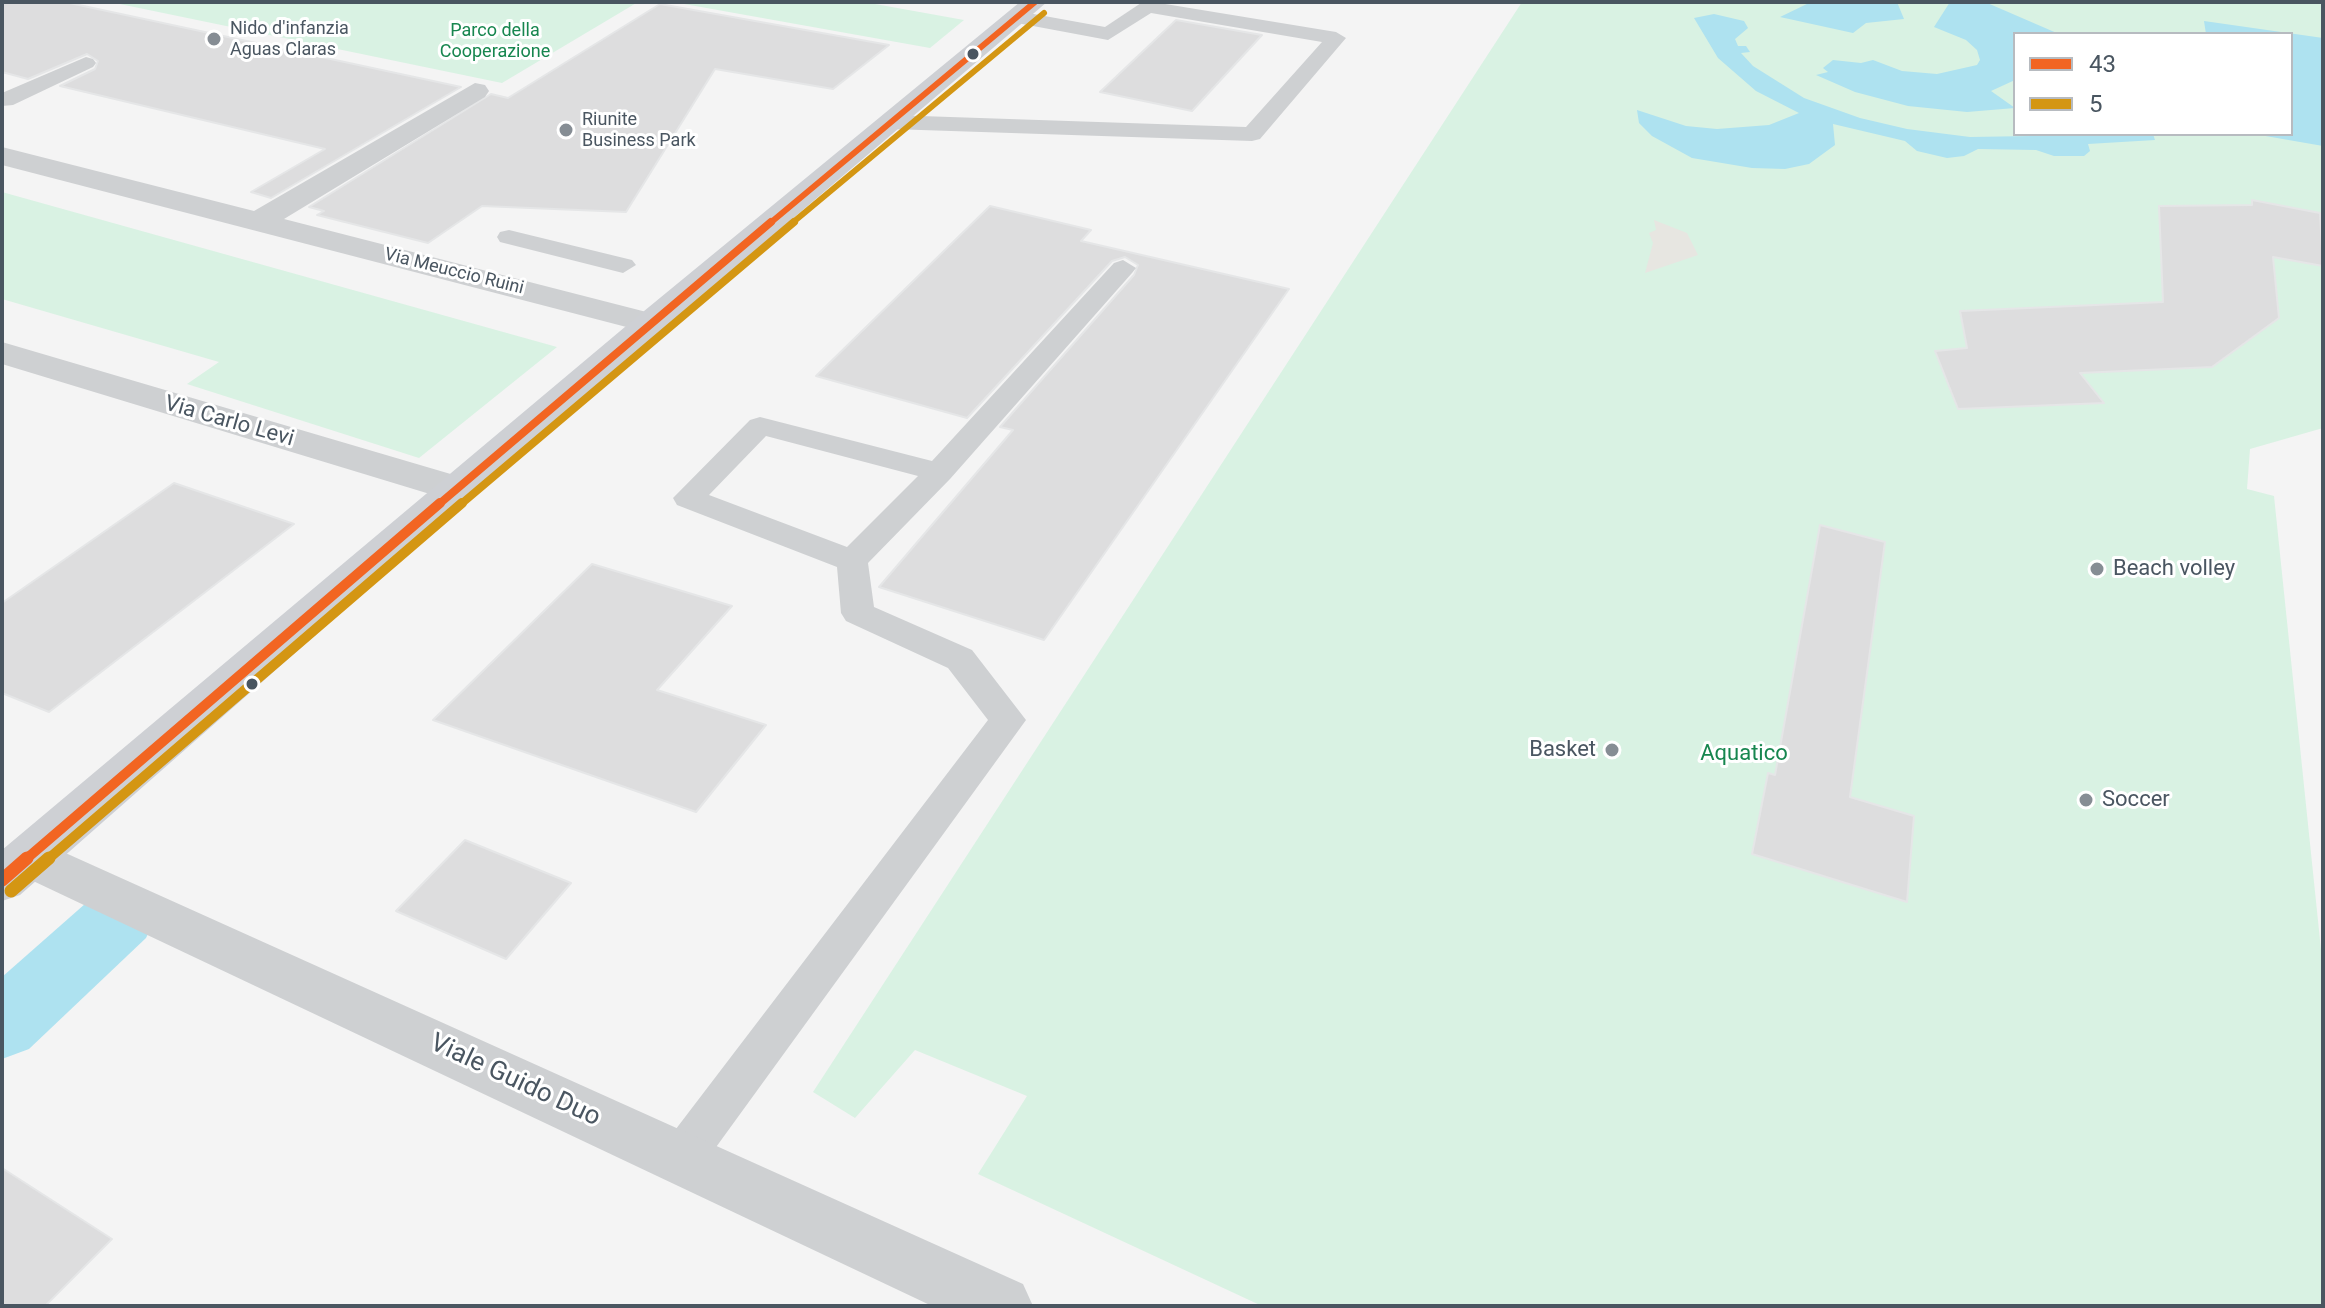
<!DOCTYPE html>
<html>
<head>
<meta charset="utf-8">
<style>
	body { margin:0 }
	#map { position:relative; width:2325px; height:1308px; overflow:hidden; background:#f4f4f4; font-family:Roboto,sans-serif }
	canvas { display:block }
	.frame { position:absolute; inset:0; border:4px solid #4a5661; pointer-events:none }
	.legend { position:absolute; left:2013px; top:32px; width:280px; height:104px; box-sizing:border-box; background:#fff; border:2px solid #b7bbc0; margin:0; padding:10px 14px; list-style:none; font-size:24px; color:#4a5661 }
	.legend li { display:flex; align-items:center; gap:16px; height:40px }
	.legend b { width:40px; border:2px solid #b7bbc0 }
</style>
</head>
<body>
<div id="map">
<canvas width="2325" height="1308"></canvas>
<div class="frame"></div>
<ul class="legend">
<li><b style="height:10px;background:#f26522"></b>43</li>
<li><b style="height:10px;background:#d49613"></b>5</li>
</ul>
</div>
<script>
const c = document.querySelector('canvas').getContext('2d');
c.lineJoin = 'round';
function paint(path, color) {
  c.fillStyle = color;
  c.fill(path, 'evenodd');
}
function shape(rows) {
  const path = new Path2D();
  for (const r of rows) {
    path.moveTo(r[0], r[1]);
    for (let i = 2; i < r.length; i += 2) path.lineTo(r[i], r[i + 1]);
  }
  return path;
}
function strokePath(path, color, width, dash) {
  c.strokeStyle = color;
  c.lineWidth = width;
  c.lineCap = dash ? 'butt' : 'round';
  c.setLineDash(dash || []);
  c.stroke(path);
}
function drawText(font, color, halo, rows, align = 'center') {
  c.font = font + ' Roboto,sans-serif';
  c.lineWidth = 6;
  c.setLineDash([]);
  c.textBaseline = 'middle';
  c.strokeStyle = halo;
  c.fillStyle = color;
  for (const [text, x, y, turn = 0] of rows) {
    c.save();
    c.translate(x, y);
    c.rotate((+turn || 0) * Math.PI / 180);
    c.textAlign = isNaN(turn) ? turn : align;
    if (halo) c.strokeText(text, 0, 0);
    c.fillText(text, 0, 0);
    c.restore();
  }
}
paint(shape([
	[110,2,638,2,502,83],
	[673,2,864,2,964,20,930,48],
	[1522,2,2323,2,2323,428,2250,449,2247,489,2274,496,2323,969,2323,1306,1262,1306,978,1174,1027,1096,915,1050,855,1118,813,1092],
	[2015,34,2291,34,2291,134,2015,134],
	[2,192,557,347,419,458,187,384,219,362,2,299]
]), '#d9f2e3');
paint(shape([
	[1654,220,1687,233,1698,255,1645,273,1653,243,1649,233,1656,230]
]), '#e7e6e1');
paint(shape([
	[1811,2,1897,2,1904,19,1866,23,1853,33,1780,17],
	[1950,2,1985,2,2059,34,2015,34,2015,80,1991,91,2015,108,1967,112,1908,106,1855,92,1816,75,1828,72,1823,68,1833,60,1861,63,1873,60,1902,71,1937,74,1977,65,1980,60,1977,50,1966,40,1934,27],
	[1714,14,1744,21,1748,28,1735,39,1738,46,1746,46,1750,52,1741,53,1753,66,1804,98,1860,118,1907,129,1970,137,2153,134,2155,140,2088,144,2090,151,2084,156,2054,156,2036,150,1978,149,1964,156,1947,158,1917,151,1905,141,1833,124,1835,145,1809,164,1785,169,1752,168,1692,158,1652,136,1639,123,1637,110,1686,126,1717,129,1769,125,1799,113,1756,91,1718,58,1694,18],
	[2204,21,2323,38,2323,146,2254,134,2291,134,2291,34,2206,34]
]), '#aee2f0');
paint(shape([
	[120,887,146,896,156,917,146,938,29,1049,2,1059,2,977,94,896,120,887]
]), '#aee2f0');
const building = shape([
	[2,2,65,2,461,87,271,198,251,192,325,149,60,86,95,69,98,61,87,54,28,79,2,72,2,2],
	[660,4,889,45,833,89,715,69,626,212,482,206,428,243,317,215,324,211,309,207,491,94,508,98,660,4],
	[1176,20,1262,35,1192,111,1100,92,1176,20],
	[2252,200,2320,213,2323,266,2273,257,2279,318,2212,367,2080,373,2104,403,1958,409,1935,351,1967,348,1960,311,2163,302,2159,206,2252,205,2252,200],
	[990,206,1091,230,1081,241,1289,289,1044,640,879,587,1013,430,1000,427,1134,275,1138,265,1125,257,1112,261,967,418,816,376,990,206],
	[174,483,294,524,49,712,2,693,2,603,174,483],
	[1820,525,1885,542,1850,797,1914,816,1907,902,1752,854,1768,773,1775,775,1820,525],
	[592,564,732,606,657,690,766,725,696,812,433,720,592,564],
	[465,840,571,883,506,959,396,911,465,840],
	[2,1168,112,1239,45,1306,2,1306,2,1168]
]);
paint(building, '#ddddde');
strokePath(building, '#e5e6e7', 2);
paint(shape([
	[1153,2,1336,32,1346,38,1260,139,1252,141,891,129,880,122,891,115,1246,127,1322,42,1151,13,1108,40,1017,23,1007,17,1017,11,1105,27,1141,3,1153,2],
	[86,57,93,59,96,63,93,67,13,105,2,106,2,93,86,57],
	[509,230,632,260,636,265,623,273,500,242,497,237,500,232,509,230],
	[1123,260,1136,268,1132,273,950,479,868,563,874,607,972,650,1026,720,698,1172,682,1178,666,1172,659,1157,666,1142,988,720,948,668,846,621,841,613,837,567,677,505,673,498,750,420,760,417,932,461,1114,263,1123,260],
	[766,436,918,476,847,547,709,495,766,436]
]), '#ced0d2');
paint(shape([
	[475,83,485,85,489,91,485,97,284,219,662,316,667,323,662,330,650,333,638,330,2,165,2,147,254,211,475,83],
	[2,342,471,480,477,489,471,498,457,501,443,498,2,364,2,342],
	[30,837,1023,1284,1033,1306,932,1306,12,871,5,857,12,843,30,837]
]), '#ced0d2');
paint(shape([
	[1020,2,1047,2,662,330,20,895,2,901,2,850,638,316,1020,2]
]), '#ced0d4');
strokePath(shape([
	[769,224,1035,2]
]), '#f26522', 6);
strokePath(shape([
	[438,505,771,222]
]), '#f26522', 8);
strokePath(shape([
	[25,860,440,503]
]), '#f26522', 10);
strokePath(shape([
	[2,880,27,858]
]), '#f26522', 13);
strokePath(shape([
	[791,224,1044,13]
]), '#d49613', 6);
strokePath(shape([
	[460,505,794,222]
]), '#d49613', 8);
strokePath(shape([
	[47,860,462,503]
]), '#d49613', 10);
strokePath(shape([
	[11,891,49,858]
]), '#d49613', 13);
for (const [x, y, r, color] of [
	[214,39,8,"#868d94"],
	[973,54,7,"#4a5661"],
	[566,130,8,"#868d94"],
	[2097,569,8,"#868d94"],
	[252,684,7,"#4a5661"],
	[1612,750,8,"#868d94"],
	[2086,800,8,"#868d94"]
]) {
  const dot = new Path2D();
  dot.arc(x, y, r, 0, 2 * Math.PI);
  c.fillStyle = color;
  c.fill(dot);
  strokePath(dot, '#fff', 3);
}
drawText('18px', '#4a5661', '#fff', [
	["Nido d'infanzia",230,29],
	["Aguas Claras",230,50],
	["Riunite",582,120],
	["Business Park",582,141]
], 'left');
drawText('18px', '#17864f', '#fff', [
	["Parco della",495,31],
	["Cooperazione",495,52]
]);
drawText('18px', '#4a5661', '#fff', [
	["Via Meuccio Ruini",454,272,14]
]);
drawText('22px', '#4a5661', '#fff', [
	["Via Carlo Levi",229,422,16]
]);
drawText('22px', '#4a5661', '#fff', [
	["Beach volley",2113,569],
	["Basket",1596,750,"right"],
	["Soccer",2102,800]
], 'left');
drawText('22px', '#17864f', '#fff', [
	["Aquatico",1744,754]
]);
drawText('26px', '#4a5661', '#fff', [
	["Viale Guido Duo",515,1081,25]
]);
</script>
</body>
</html>
